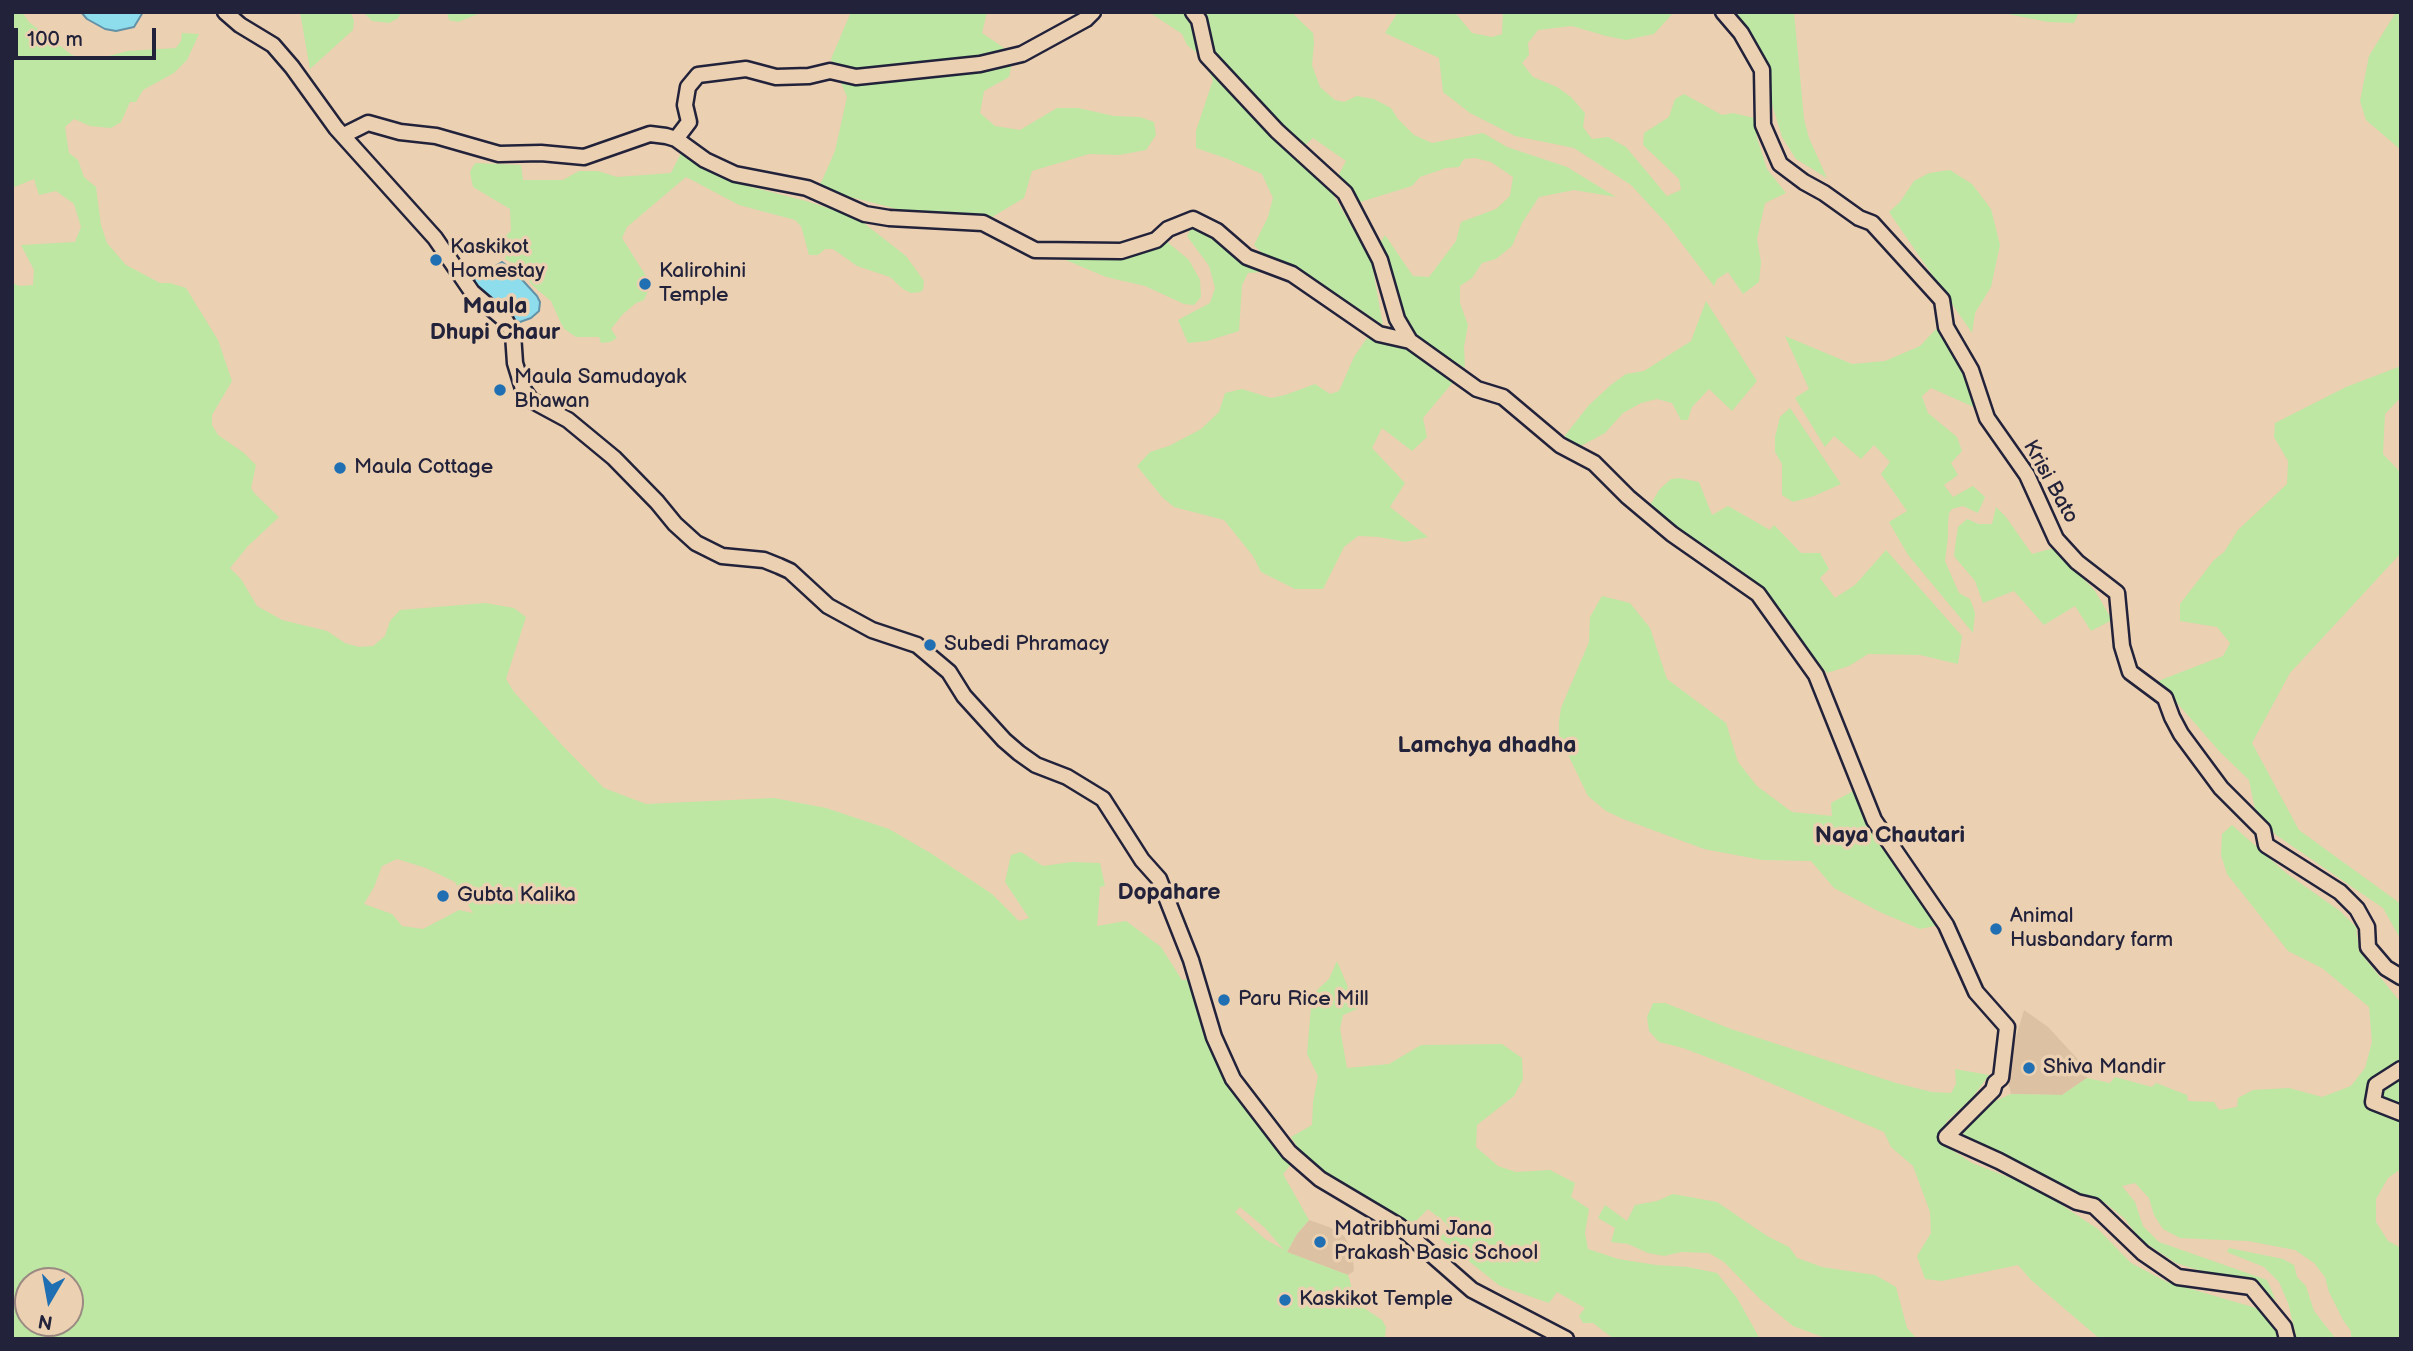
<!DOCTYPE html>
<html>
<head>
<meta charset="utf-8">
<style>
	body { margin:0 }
	#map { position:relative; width:2413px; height:1351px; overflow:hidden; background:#ebd0b2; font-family:"Balsamiq Sans",sans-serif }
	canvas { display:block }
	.frame { position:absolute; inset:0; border:14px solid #22223b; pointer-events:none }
	.north { position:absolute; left:14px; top:1267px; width:70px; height:70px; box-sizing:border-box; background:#ebd0b2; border:2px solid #9b8a82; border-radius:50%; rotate:190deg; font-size:19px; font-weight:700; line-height:28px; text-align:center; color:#22223b }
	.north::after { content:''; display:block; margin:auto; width:24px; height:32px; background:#1f6fb2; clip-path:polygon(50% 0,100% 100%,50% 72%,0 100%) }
	.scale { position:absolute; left:14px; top:28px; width:142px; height:32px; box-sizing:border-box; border:4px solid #22223b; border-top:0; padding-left:9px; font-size:21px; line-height:24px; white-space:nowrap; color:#22223b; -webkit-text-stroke:5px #ebd0b2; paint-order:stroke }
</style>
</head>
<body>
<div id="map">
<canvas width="2413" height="1351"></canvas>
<div class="frame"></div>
<div class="north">N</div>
<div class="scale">100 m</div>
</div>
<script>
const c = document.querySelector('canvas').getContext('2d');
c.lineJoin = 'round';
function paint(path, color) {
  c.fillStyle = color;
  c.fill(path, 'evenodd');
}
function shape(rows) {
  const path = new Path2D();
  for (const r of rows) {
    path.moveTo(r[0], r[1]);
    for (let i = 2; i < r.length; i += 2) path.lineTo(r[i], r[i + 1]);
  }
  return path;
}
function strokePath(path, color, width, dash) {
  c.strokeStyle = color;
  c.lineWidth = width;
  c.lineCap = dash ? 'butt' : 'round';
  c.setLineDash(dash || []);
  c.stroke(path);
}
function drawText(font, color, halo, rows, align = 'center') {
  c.font = font + ' "Balsamiq Sans",sans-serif';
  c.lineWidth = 7;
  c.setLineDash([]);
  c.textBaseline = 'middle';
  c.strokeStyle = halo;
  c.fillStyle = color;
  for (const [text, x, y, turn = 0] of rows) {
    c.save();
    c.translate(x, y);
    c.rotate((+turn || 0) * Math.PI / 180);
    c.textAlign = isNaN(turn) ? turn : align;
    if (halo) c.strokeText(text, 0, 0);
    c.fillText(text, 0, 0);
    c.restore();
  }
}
paint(shape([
	[2024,1010,2048,1027,2084,1066,2087,1078,2062,1095,2011,1094,2007,1077,2009,1061],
	[1309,1220,1329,1227,1344,1236,1352,1249,1354,1271,1348,1275,1287,1252,1297,1234]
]), '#dcc1a3');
paint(shape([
	[12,12,22,12,29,22,72,55,83,59,98,59,127,51,176,48,181,41,182,33,199,34,187,60,174,73,143,90,136,102,130,102,121,122,111,128,90,126,74,119,65,127,69,153,78,160,84,177,96,187,101,225,107,243,126,265,160,283,170,283,186,288,218,340,232,381,212,415,212,425,218,435,244,453,256,465,251,488,255,494,279,517,248,546,230,568,241,579,257,606,282,620,327,631,345,643,359,647,373,646,385,636,390,621,400,610,485,603,514,608,526,617,506,679,514,692,562,745,604,788,646,804,774,798,826,808,889,829,932,854,992,894,1019,921,1029,918,1005,882,1011,855,1021,852,1043,866,1072,862,1100,863,1105,886,1100,887,1097,926,1126,921,1161,947,1182,980,1195,979,1202,1031,1222,1069,1250,1114,1293,1162,1283,1174,1309,1220,1297,1234,1287,1252,1348,1275,1357,1306,1364,1308,1382,1320,1386,1327,1385,1339,12,1339,12,283,20,286,33,285,34,270,21,245,75,242,81,227,74,204,56,191,39,195,34,179,12,188],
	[397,859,426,868,455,882,473,913,459,910,423,929,402,926,392,914,364,904,374,887,382,866],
	[1240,1207,1265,1228,1284,1250,1265,1239,1235,1212],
	[28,1281,70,1281,70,1323,28,1323],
	[300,12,352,12,351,13,354,21,353,30,310,69],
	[363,12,402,12,397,19,389,23,372,21],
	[447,12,483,12,458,22,449,20],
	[851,12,987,12,982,33,1007,50,1012,63,1009,77,984,91,980,113,995,126,1020,130,1057,108,1078,108,1114,116,1140,117,1154,122,1156,135,1146,150,1119,155,1089,154,1032,171,1024,198,987,220,897,209,839,194,820,185,835,151,847,97,831,59],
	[1149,12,1291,12,1313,33,1314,43,1312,65,1320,87,1335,100,1344,102,1357,96,1374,99,1391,108,1398,119,1414,135,1432,143,1483,133,1507,147,1567,167,1616,197,1574,190,1539,197,1522,223,1512,246,1496,259,1482,263,1472,278,1460,286,1460,303,1468,325,1464,347,1465,368,1418,338,1402,319,1380,243,1385,235,1413,276,1429,277,1456,241,1461,222,1496,209,1510,196,1513,177,1491,162,1475,158,1464,159,1459,167,1446,168,1420,177,1412,186,1360,202,1351,189,1337,178,1346,161,1313,138,1303,147,1250,109,1296,158,1330,189,1371,260,1383,325,1312,277,1267,258,1254,245,1268,217,1273,198,1262,174,1228,159,1196,148,1196,131,1213,80,1201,56,1187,45,1182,34],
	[1398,12,1450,12,1457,15,1472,33,1492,37,1502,34,1503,12,1674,12,1654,34,1626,40,1606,36,1572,26,1538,30,1528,43,1529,55,1522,63,1533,77,1557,87,1571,97,1585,113,1583,127,1592,139,1608,137,1626,147,1667,196,1681,190,1679,179,1643,145,1644,133,1669,117,1675,99,1684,94,1722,115,1733,113,1754,118,1757,138,1767,169,1786,193,1765,203,1757,239,1761,262,1759,282,1743,294,1728,272,1717,279,1714,286,1667,224,1631,185,1574,148,1515,136,1470,113,1443,92,1439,58,1385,33],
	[1716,12,1794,12,1804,119,1809,138,1827,178,1796,159,1782,137,1769,94,1765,59],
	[1979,12,2079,12,2074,23,2048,22,2003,13],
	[2396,12,2401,12,2401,150,2366,120,2360,101,2369,56],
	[681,153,693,161,736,183,806,201,856,217,906,256,924,281,923,290,920,292,911,293,903,289,890,277,857,266,833,249,825,249,818,255,809,255,801,226,795,220,739,205,686,177,627,227,622,238,651,284,644,300,636,303,622,315,611,329,617,338,610,342,601,343,599,337,576,337,563,328,551,301,532,285,521,268,505,259,509,246,503,238,511,231,510,209,473,187,470,172,473,166,476,163,521,165,523,180,563,180,579,171,598,171,617,177,671,173],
	[1950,170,1972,184,1991,209,2000,245,1991,287,1975,313,1972,333,1889,212,1900,202,1914,181,1929,173],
	[1202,226,1262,272,1248,273,1242,285,1239,331,1207,341,1188,343,1178,320,1210,303,1215,288,1209,266,1187,236,1191,229],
	[1165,240,1189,260,1200,280,1201,297,1194,305,1184,304,1145,286,1106,277,1061,258,1122,256],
	[1706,301,1757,381,1732,411,1709,389,1692,407,1688,420,1681,420,1672,403,1657,399,1641,403,1623,413,1605,433,1579,447,1563,438,1589,405,1612,384,1626,374,1644,371,1691,341],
	[1938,327,1952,349,1976,408,1931,388,1922,396,1928,413,1957,437,1962,451,1951,463,1958,475,1944,485,1953,497,1973,486,1985,497,1978,513,1963,506,1952,509,1949,513,1948,524,1948,537,1945,561,1959,593,1970,599,1975,613,1973,633,1908,555,1889,522,1907,511,1881,474,1890,462,1874,445,1861,459,1834,436,1825,447,1795,398,1809,389,1785,336,1852,364,1885,361,1920,346],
	[1367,338,1413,351,1454,381,1423,418,1427,437,1412,451,1382,428,1372,448,1405,483,1390,507,1428,537,1405,542,1379,537,1358,536,1344,547,1323,589,1295,589,1261,572,1253,556,1224,520,1174,507,1163,498,1137,466,1150,452,1169,446,1201,429,1219,412,1225,393,1242,389,1271,398,1285,395,1315,384,1330,394,1339,391,1354,357],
	[2401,366,2401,397,2385,414,2383,454,2401,473,2401,553,2290,673,2252,743,2299,830,2401,904,2401,940,2383,908,2276,835,2256,814,2249,780,2220,752,2158,681,2223,656,2230,643,2217,627,2180,621,2180,604,2214,560,2224,552,2238,530,2287,484,2288,461,2274,437,2275,423,2346,387],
	[1790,408,1841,484,1814,496,1793,502,1782,495,1782,464,1775,452,1775,437,1780,417],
	[1679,478,1699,482,1712,515,1728,506,1770,530,1774,525,1801,553,1820,553,1829,569,1820,578,1835,598,1855,585,1886,550,1962,636,1958,664,1920,655,1868,654,1849,666,1827,673,1755,585,1649,507,1659,490,1671,479],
	[1996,507,2006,517,2032,554,2054,548,2095,591,2112,620,2091,631,2075,606,2044,625,2014,591,1983,603,1975,581,1954,556,1956,540,1958,527,1967,519,1979,524,1992,524],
	[1602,596,1630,603,1650,628,1667,679,1726,723,1738,762,1757,786,1792,812,1832,816,1831,803,1853,791,1869,824,1939,925,1920,929,1882,913,1834,888,1811,861,1762,860,1704,849,1623,819,1606,811,1588,796,1559,736,1559,721,1561,708,1589,642,1590,617],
	[2232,825,2286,873,2340,911,2356,927,2359,951,2401,1003,2401,1169,2388,1178,2376,1199,2376,1222,2388,1241,2401,1248,2401,1339,2351,1339,2351,1331,2343,1320,2329,1292,2325,1277,2314,1263,2295,1250,2248,1241,2180,1238,2163,1229,2154,1215,2149,1198,2135,1183,2122,1186,2135,1202,2143,1226,2159,1242,2267,1280,2276,1301,2255,1281,2205,1272,2176,1263,2141,1240,2124,1218,2104,1202,2078,1197,1962,1135,1988,1104,2011,1094,2062,1095,2087,1078,2110,1083,2115,1077,2152,1087,2156,1083,2187,1095,2188,1101,2214,1102,2219,1110,2237,1107,2238,1098,2253,1090,2289,1088,2322,1097,2351,1086,2365,1068,2372,1042,2369,1007,2322,968,2288,951,2227,874,2221,855,2222,834],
	[1337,961,1357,1009,1343,1015,1340,1029,1347,1068,1389,1064,1421,1045,1502,1044,1522,1058,1523,1079,1514,1096,1477,1125,1476,1147,1498,1166,1516,1172,1550,1170,1575,1183,1571,1197,1589,1209,1585,1233,1588,1249,1618,1259,1656,1265,1688,1267,1717,1273,1737,1298,1760,1339,1614,1339,1593,1323,1583,1323,1579,1316,1585,1308,1557,1292,1549,1303,1500,1286,1440,1238,1448,1225,1428,1209,1409,1228,1348,1192,1305,1158,1291,1137,1312,1125,1313,1102,1318,1076,1307,1054,1312,995,1329,979],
	[1653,1003,1665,1003,1731,1029,1896,1083,1932,1092,1951,1093,1956,1084,1955,1069,1989,1075,1972,1098,1947,1121,1938,1141,1972,1163,2036,1188,2098,1229,2131,1263,2167,1282,2256,1308,2274,1324,2279,1339,2100,1339,2031,1280,2018,1265,1942,1281,1925,1279,1917,1256,1931,1233,1930,1212,1913,1166,1891,1147,1884,1132,1738,1069,1683,1048,1659,1042,1649,1031,1647,1017],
	[1673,1194,1717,1202,1767,1236,1789,1247,1797,1258,1822,1267,1875,1275,1896,1287,1907,1328,1917,1339,1828,1339,1793,1326,1760,1299,1724,1262,1709,1253,1681,1252,1664,1256,1648,1253,1628,1244,1611,1242,1615,1228,1598,1218,1605,1205,1627,1221,1635,1205,1657,1201],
	[2229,1248,2283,1259,2294,1265,2297,1277,2306,1286,2314,1311,2336,1339,2297,1339,2288,1303,2279,1282,2264,1267,2227,1252]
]), '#bde7a3');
const water = shape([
	[81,12,143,12,134,27,116,31,105,29,87,19,81,12],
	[502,262,515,272,537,296,540,302,539,311,531,318,520,322,510,319,479,292,474,282,475,278,502,262]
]);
paint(water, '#8edded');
strokePath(water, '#6392a6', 2);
const minor = shape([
	[225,12,240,25,273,45,292,67,336,128,435,238,472,292,506,321,513,334,515,363,523,389,531,400,568,420,614,458,657,502,675,524,696,543,722,556,764,560,779,566,790,571,828,606,872,630,917,645,949,672,964,696,1004,740,1019,753,1036,765,1067,777,1103,799,1142,860,1159,879,1191,960,1214,1037,1233,1079,1289,1152,1320,1179,1399,1226,1472,1290,1566,1339],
	[1193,12,1199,20,1207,56,1277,131,1345,193,1380,260,1397,319,1410,341,1477,389,1503,397,1560,445,1594,463,1628,497,1672,534,1758,594,1816,675,1874,820,1946,925,1976,992,2007,1027,2001,1078,1995,1083,1993,1090,1946,1137,1999,1161,2077,1202,2094,1206,2143,1253,2178,1277,2251,1287,2284,1327,2287,1339],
	[1723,12,1741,33,1762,70,1763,125,1780,164,1804,182,1824,193,1859,218,1872,223,1942,300,1946,327,1971,370,1987,418,2027,475,2056,539,2077,562,2117,593,2122,646,2130,672,2165,698,2172,717,2181,734,2221,788,2263,830,2266,845,2340,892,2357,909,2367,927,2368,947,2386,968,2401,977],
	[344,135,368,123,400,132,436,136,499,154,541,153,584,157,650,134,666,136,676,139,705,160,735,174,807,188,865,214,889,218,983,223,1035,250,1121,251,1156,240,1168,229,1193,219,1217,231,1247,257,1292,274,1379,334,1410,341],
	[676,139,689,122,685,105,688,87,698,75,746,69,776,77,809,76,830,71,856,77,980,64,1022,54,1086,19,1093,12],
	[2401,1069,2376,1085,2373,1102,2401,1113]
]);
strokePath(minor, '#22223b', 19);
strokePath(minor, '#ebd0b2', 14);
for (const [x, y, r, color] of [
	[436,260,7,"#1f6fb2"],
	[645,284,7,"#1f6fb2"],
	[500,390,7,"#1f6fb2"],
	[340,468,7,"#1f6fb2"],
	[930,645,7,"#1f6fb2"],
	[443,896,7,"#1f6fb2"],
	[1996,929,7,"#1f6fb2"],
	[1224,1000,7,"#1f6fb2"],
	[2029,1068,7,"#1f6fb2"],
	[1320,1242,7,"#1f6fb2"],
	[1285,1300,7,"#1f6fb2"]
]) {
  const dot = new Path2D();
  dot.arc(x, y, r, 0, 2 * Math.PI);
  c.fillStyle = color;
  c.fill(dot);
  strokePath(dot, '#ebd0b2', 2.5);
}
drawText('21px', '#22223b', '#ebd0b2', [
	["Kaskikot",450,248],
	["Homestay",450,272],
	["Kalirohini",659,272],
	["Temple",659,296],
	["Maula Samudayak",514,378],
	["Bhawan",514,402],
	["Maula Cottage",354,468],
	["Subedi Phramacy",944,645],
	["Gubta Kalika",457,896],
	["Animal",2010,917],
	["Husbandary farm",2010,941],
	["Paru Rice Mill",1238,1000],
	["Shiva Mandir",2043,1068],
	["Matribhumi Jana",1334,1230],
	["Prakash Basic School",1334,1254],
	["Kaskikot Temple",1299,1300]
], 'left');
drawText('21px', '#22223b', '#ebd0b2', [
	["Krisi Bato",2050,482,61]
]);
drawText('bold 23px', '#22223b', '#ebd0b2', [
	["Maula",495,307],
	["Dhupi Chaur",495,333],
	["Lamchya dhadha",1487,746],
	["Naya Chautari",1890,836],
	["Dopahare",1169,893]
]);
</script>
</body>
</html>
